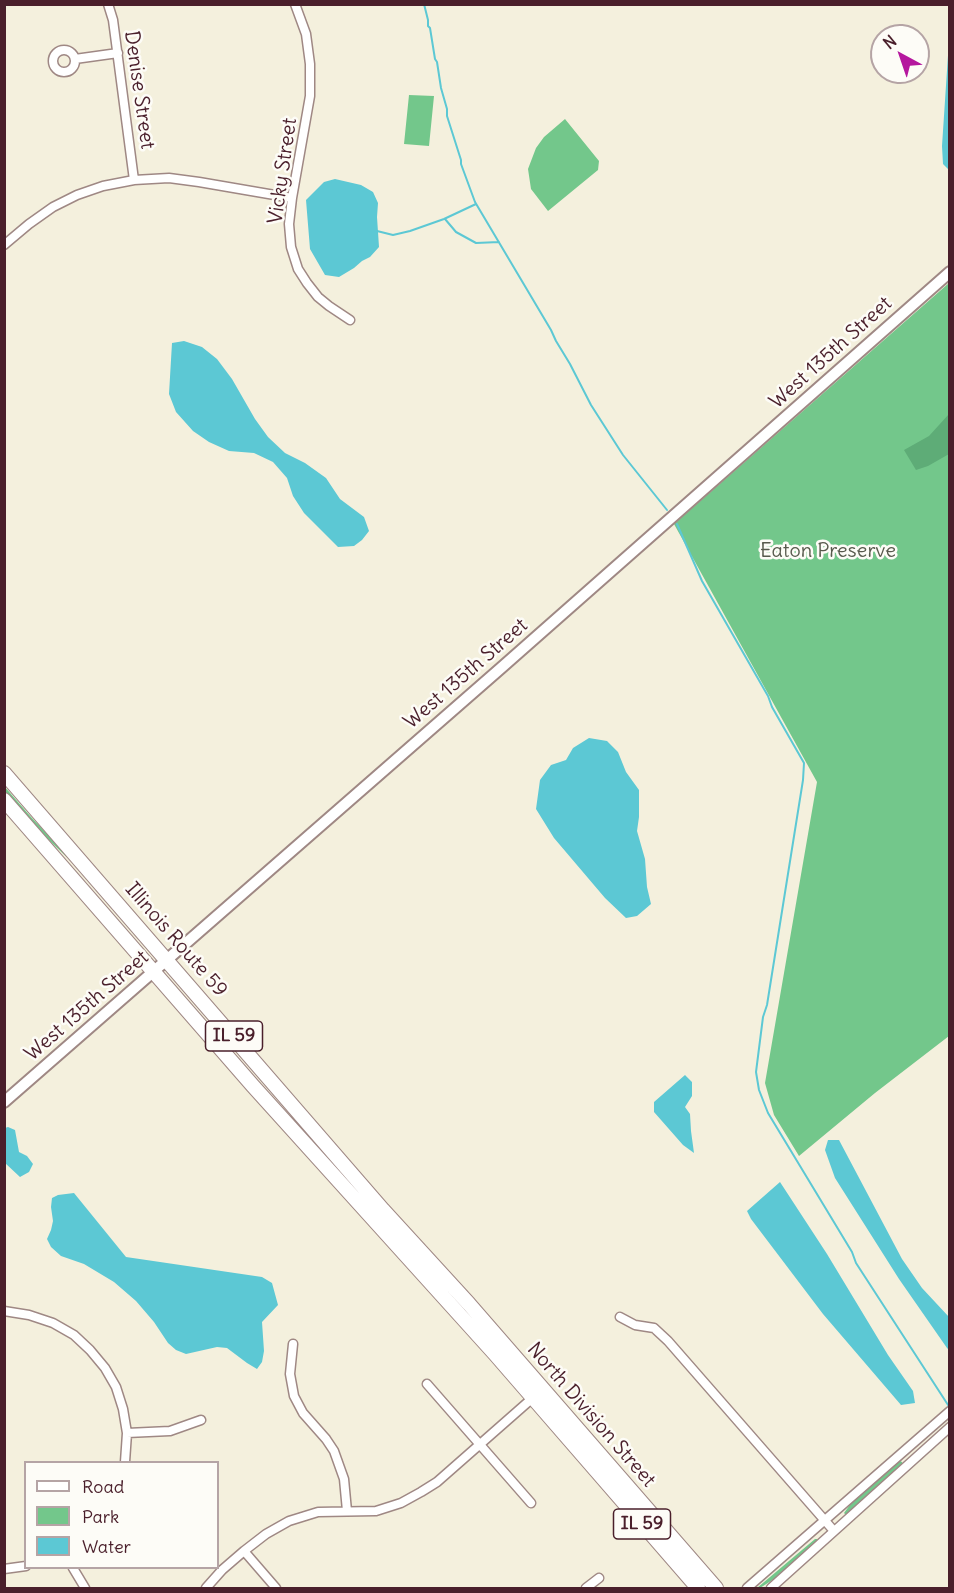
<!DOCTYPE html>
<html>
<head>
<meta charset="utf-8">
<style>
	body { margin:0 }
	#map { position:relative; width:954px; height:1593px; overflow:hidden; background:#f4f0dd; font-family:Delius,sans-serif }
	canvas { display:block }
	.frame { position:absolute; inset:0; border:6px solid #4a1f2b; pointer-events:none }
	.legend { position:absolute; left:24px; top:1461px; width:195px; height:108px; box-sizing:border-box; background:#fdfcf7; border:2px solid #b5a4a5; margin:0; padding:8px 10px; list-style:none; font-size:18px; color:#4a1f2b }
	.legend li { display:flex; align-items:center; gap:12px; height:30px }
	.legend b { width:30px; border:2px solid #b5a4a5 }
	.north { position:absolute; left:870px; top:24px; width:60px; height:60px; box-sizing:border-box; background:#fdfcf7; border:2px solid #b5a4a5; border-radius:50%; rotate:320deg; font-size:16px; font-weight:700; line-height:24px; text-align:center; color:#4a1f2b }
	.north::after { content:''; display:block; margin:auto; width:21px; height:27px; background:#b5179e; clip-path:polygon(50% 0,100% 100%,50% 72%,0 100%) }
</style>
</head>
<body>
<div id="map">
<canvas width="954" height="1593"></canvas>
<div class="frame"></div>
<ul class="legend">
<li><b style="height:8px;background:#fff"></b>Road</li>
<li><b style="height:16px;background:#73c78b"></b>Park</li>
<li><b style="height:16px;background:#5cc8d4"></b>Water</li>
</ul>
<div class="north">N</div>
</div>
<script>
const c = document.querySelector('canvas').getContext('2d');
c.lineJoin = 'round';
function paint(path, color) {
  c.fillStyle = color;
  c.fill(path, 'evenodd');
}
function shape(rows) {
  const path = new Path2D();
  for (const r of rows) {
    if (r.length === 3) {
      path.moveTo(r[0] + r[2], r[1]);
      path.arc(r[0], r[1], r[2], 0, 2 * Math.PI);
      continue;
    }
    path.moveTo(r[0], r[1]);
    for (let i = 2; i < r.length; i += 2) path.lineTo(r[i], r[i + 1]);
  }
  return path;
}
function strokePath(path, color, width, dash) {
  c.strokeStyle = color;
  c.lineWidth = width;
  c.lineCap = dash ? 'butt' : 'round';
  c.setLineDash(dash || []);
  c.stroke(path);
}
function drawText(font, color, halo, rows, align = 'center') {
  c.font = font + ' Delius,sans-serif';
  c.lineWidth = 5;
  c.setLineDash([]);
  c.textBaseline = 'middle';
  c.strokeStyle = halo;
  c.fillStyle = color;
  for (const [text, x, y, turn = 0] of rows) {
    c.save();
    c.translate(x, y);
    c.rotate((+turn || 0) * Math.PI / 180);
    c.textAlign = isNaN(turn) ? turn : align;
    if (halo) c.strokeText(text, 0, 0);
    c.fillText(text, 0, 0);
    c.restore();
  }
}
paint(shape([
	[409,95,434,96,429,146,404,144],
	[565,119,599,161,598,170,548,211,531,189,528,169,536,148,544,137],
	[949,283,949,1036,875,1093,799,1156,774,1115,765,1083,817,782,674,524],
	[4,786,31,817,76,864,75,865,32,824,5,793],
	[898,1460,902,1462,902,1465,846,1515,844,1513,855,1498],
	[815,1539,817,1539,817,1540,774,1579,760,1588,757,1588]
]), '#73c78b');
paint(shape([
	[949,414,949,454,928,466,916,470,904,450,929,436]
]), '#5eac77');
paint(shape([
	[949,40,949,170,943,164,942,146],
	[335,179,361,185,373,192,378,203,377,217,379,247,370,257,362,261,354,268,339,277,325,275,310,249,306,200,324,182],
	[184,341,202,347,217,359,232,379,255,419,268,437,285,453,305,463,326,478,340,499,364,517,369,531,362,540,354,546,338,547,304,513,293,496,287,478,273,462,254,453,229,451,209,442,193,431,176,412,169,394,172,343],
	[589,738,607,741,618,752,626,772,639,790,639,817,637,831,645,859,647,887,651,904,637,916,626,918,605,898,554,838,536,809,540,780,551,765,566,760,573,748],
	[685,1075,692,1082,692,1096,685,1107,690,1114,691,1131,694,1153,683,1145,654,1112,654,1102],
	[8,1127,15,1130,19,1152,27,1156,33,1164,29,1172,20,1177,5,1163,5,1128],
	[828,1140,839,1140,902,1259,922,1288,949,1317,949,1350,947,1348,899,1279,835,1178,825,1150],
	[780,1182,827,1254,888,1355,913,1391,915,1403,901,1405,823,1314,751,1219,747,1211],
	[74,1193,126,1257,262,1277,272,1283,278,1305,262,1322,264,1351,262,1362,257,1369,247,1363,227,1348,217,1347,186,1354,176,1350,168,1343,154,1322,136,1301,114,1282,84,1264,61,1256,51,1247,47,1239,51,1230,53,1221,51,1207,52,1198,58,1195]
]), '#5cc8d4');
strokePath(shape([
	[424,4,428,20,428,26,430,28,435,59,437,62,441,88,447,109,447,116,461,160,461,164,475,202,551,330,556,341,570,364,591,405,623,455,667,510],
	[445,219,456,232,476,243,499,242],
	[377,231,393,235,410,231,444,219,476,204],
	[677,524,702,581,768,696,772,707,804,763,803,780,767,1005,763,1017,756,1072,759,1090,768,1113,852,1252,856,1263,950,1408]
]), '#5cc8d4', 2);
const minor = shape([
	[108,4,113,20,134,180],
	[295,4,306,34,310,64,310,96,292,198,289,224,291,247,298,269,307,283,318,297,329,306,350,320],
	[64,61,11],
	[75,59,118,53],
	[4,245,29,224,53,207,77,195,103,186,134,180,169,178,199,182,292,198],
	[4,1311,29,1315,53,1323,74,1335,90,1350,105,1368,116,1387,123,1409,127,1433,125,1462],
	[620,1317,635,1325,654,1328,668,1341,834,1531],
	[293,1344,290,1374,294,1396,303,1413,326,1439,334,1451,344,1479,347,1511],
	[427,1384,531,1503],
	[127,1433,170,1431,201,1420],
	[244,1551,276,1588],
	[73,1568,85,1588],
	[4,1569,26,1566],
	[206,1588,222,1570,244,1551,266,1534,289,1521,318,1512,376,1511,401,1503,421,1492,437,1482,536,1395],
	[586,1588,599,1578],
	[747,1588,950,1411],
	[771,1588,950,1427]
]);
const tertiary = shape([
	[4,1102,501,668,950,272]
]);
const primary = shape([
	[4,773,383,1210,469,1304,716,1588],
	[4,800,253,1086,495,1354,698,1588]
]);
strokePath(minor, '#9f8884', 11);
strokePath(tertiary, '#9f8884', 14);
strokePath(primary, '#9f8884', 16);
strokePath(minor, '#fff', 8);
strokePath(tertiary, '#fff', 10);
strokePath(primary, '#fff', 14);
for (const [x, y, w] of [
	[234,1036,57],
	[642,1524,57]
]) {
  const box = new Path2D();
  box.roundRect(x - w / 2, y - 15, w, 30, 4.5);
  c.fillStyle = '#fdfcf7';
  c.fill(box);
  strokePath(box, '#4a1f2b', 1.5);
}
drawText('bold 18px', '#4a1f2b', null, [
	["IL 59",234,1036],
	["IL 59",642,1524]
]);
drawText('20px', '#4a1f2b', '#fdfcf7', [
	["Denise Street",139,90,82],
	["Vicky Street",283,171,-82],
	["West 135th Street",831,353,-42],
	["West 135th Street",466,674,-41],
	["Illinois Route 59",176,940,49],
	["West 135th Street",87,1006,-41],
	["North Division Street",591,1415,49]
]);
drawText('20px', '#585a4d', '#fdfcf7', [
	["Eaton Preserve",828,551]
]);
</script>
</body>
</html>
